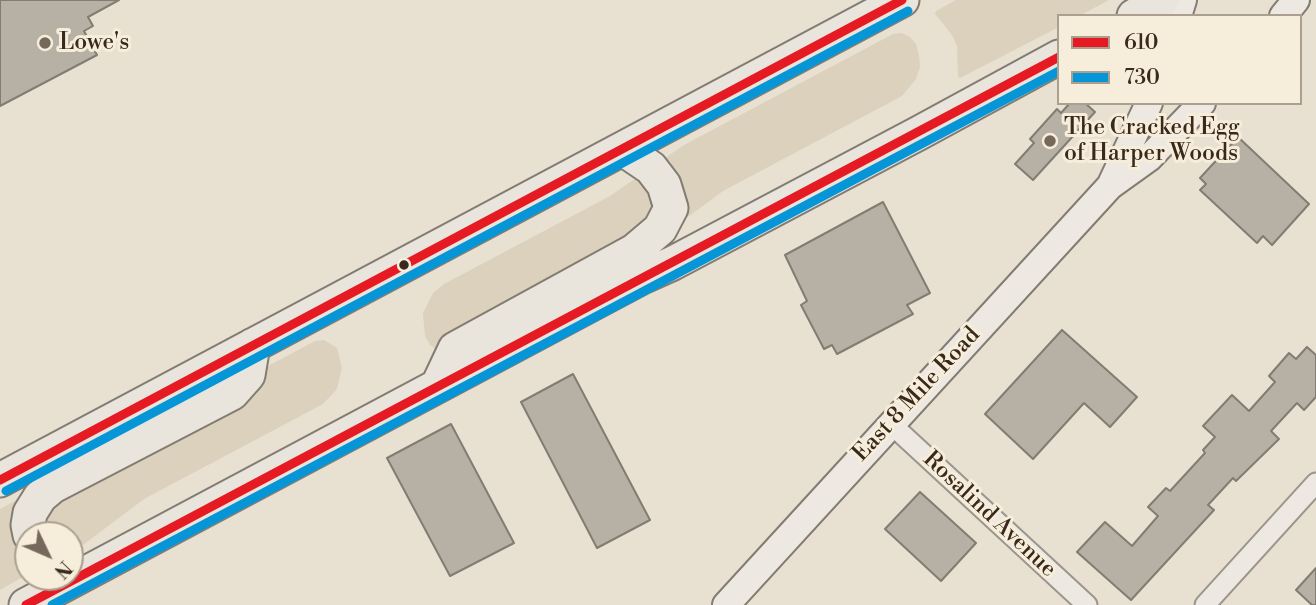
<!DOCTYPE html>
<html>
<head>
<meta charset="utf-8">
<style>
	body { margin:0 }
	#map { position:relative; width:1316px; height:605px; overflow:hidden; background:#e8e0d1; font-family:"Libre Bodoni",serif }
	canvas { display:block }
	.legend { position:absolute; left:1057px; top:14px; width:245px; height:91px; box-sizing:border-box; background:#f7eddb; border:2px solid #ab9f8f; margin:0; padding:9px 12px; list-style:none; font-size:21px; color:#38291c }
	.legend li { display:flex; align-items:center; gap:14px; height:35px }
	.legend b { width:35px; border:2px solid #ab9f8f }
	.north { position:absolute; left:14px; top:521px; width:70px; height:70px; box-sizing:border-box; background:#f7eddb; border:2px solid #ab9f8f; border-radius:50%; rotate:134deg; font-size:19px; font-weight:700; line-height:28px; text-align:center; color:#38291c }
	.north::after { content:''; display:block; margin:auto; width:24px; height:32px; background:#76695b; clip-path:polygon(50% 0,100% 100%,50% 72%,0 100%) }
</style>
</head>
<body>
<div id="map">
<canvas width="1316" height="605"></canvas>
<ul class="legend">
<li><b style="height:9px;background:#e51a23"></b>610</li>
<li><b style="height:9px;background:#0696d7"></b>730</li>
</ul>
<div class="north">N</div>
</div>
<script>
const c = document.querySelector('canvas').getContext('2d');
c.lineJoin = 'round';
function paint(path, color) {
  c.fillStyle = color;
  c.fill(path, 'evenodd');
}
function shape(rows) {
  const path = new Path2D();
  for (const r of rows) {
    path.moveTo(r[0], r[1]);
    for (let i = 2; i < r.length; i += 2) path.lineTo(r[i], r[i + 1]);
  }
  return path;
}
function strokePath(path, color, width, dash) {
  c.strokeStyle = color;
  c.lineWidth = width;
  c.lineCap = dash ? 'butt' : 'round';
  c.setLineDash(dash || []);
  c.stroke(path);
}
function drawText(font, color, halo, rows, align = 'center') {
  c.font = font + ' "Libre Bodoni",serif';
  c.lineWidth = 6;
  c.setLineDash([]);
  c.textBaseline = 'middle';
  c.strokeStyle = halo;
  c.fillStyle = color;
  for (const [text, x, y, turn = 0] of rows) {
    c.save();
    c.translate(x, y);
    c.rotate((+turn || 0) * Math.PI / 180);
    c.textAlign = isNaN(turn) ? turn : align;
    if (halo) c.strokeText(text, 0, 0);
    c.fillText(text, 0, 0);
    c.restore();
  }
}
paint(shape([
	[956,0,1109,0,1079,16,1059,16,1059,27,960,78,958,77,957,46,952,35,935,14,936,11],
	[902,33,910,37,916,44,919,55,920,67,916,79,902,96,723,191,661,237,437,350,430,345,425,336,423,313,433,293,444,284,610,196,684,145,893,34],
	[324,340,337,348,342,368,337,389,323,404,144,499,83,545,70,552,70,535,28,535,28,574,0,590,0,509,315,341]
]), '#dcd1bc');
const building = shape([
	[0,0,119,0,88,17,93,26,84,31,97,55,0,106,0,0],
	[1070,103,1085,103,1095,112,1033,180,1015,164,1034,143,1030,139,1057,109,1061,113,1070,103],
	[1238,137,1309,204,1272,245,1263,236,1257,243,1200,190,1206,184,1200,178,1238,137],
	[883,202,930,293,907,305,913,314,837,354,832,345,824,349,801,305,807,301,785,255,883,202],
	[1062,330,1137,397,1110,427,1084,403,1033,459,985,414,1062,330],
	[1307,347,1316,355,1316,397,1304,410,1297,403,1271,431,1279,439,1236,481,1233,478,1208,505,1214,510,1131,600,1077,552,1105,522,1132,546,1158,516,1148,507,1166,488,1170,491,1205,453,1203,450,1215,437,1203,426,1232,395,1249,411,1275,382,1269,376,1289,353,1296,359,1307,347],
	[573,374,650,520,597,548,521,402,573,374],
	[451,424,514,543,450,576,387,458,451,424],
	[920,492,976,543,941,581,885,529,920,492],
	[1316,568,1316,605,1312,605,1296,590,1316,568]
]);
paint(building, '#b6b0a5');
strokePath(building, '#827c72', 2);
const street = shape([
	[891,424,1087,605],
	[1205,605,1316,483]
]);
const secondary = shape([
	[1178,16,1183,0],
	[1283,16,1296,0],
	[1111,184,1149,103],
	[726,605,1110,186,1149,158,1202,103]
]);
const highway = shape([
	[1134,16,1162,0],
	[438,385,455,349,634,251,660,229,671,208,664,185,651,168,623,149],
	[0,480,902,0],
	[30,535,28,525,30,513,40,497,53,486,232,393,248,375,253,345],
	[26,605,644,276,673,263,919,133,1059,57]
]);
strokePath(street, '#9b958b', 23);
strokePath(secondary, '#827c72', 30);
strokePath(highway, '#827c72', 37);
strokePath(street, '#ede8e1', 19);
strokePath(secondary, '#ede8e1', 26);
strokePath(highway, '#eae5dc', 33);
strokePath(shape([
	[0,480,902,0],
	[26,605,1059,57]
]), '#e51a23', 9);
strokePath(shape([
	[6,491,908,11],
	[52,605,1059,71]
]), '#0696d7', 9);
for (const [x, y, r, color] of [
	[45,43,7,"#76695b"],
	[1050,141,7,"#76695b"],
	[404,265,6,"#38291c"]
]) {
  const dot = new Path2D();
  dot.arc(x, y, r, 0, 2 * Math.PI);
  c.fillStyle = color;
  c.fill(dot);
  strokePath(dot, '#f7eddb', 2.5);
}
drawText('23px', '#38291c', '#f7eddb', [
	["Lowe's",59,43],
	["The Cracked Egg",1064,128],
	["of Harper Woods",1064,154]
], 'left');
drawText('23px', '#38291c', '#f7eddb', [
	["East 8 Mile Road",917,395,-47],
	["Rosalind Avenue",989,515,43]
]);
</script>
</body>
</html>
